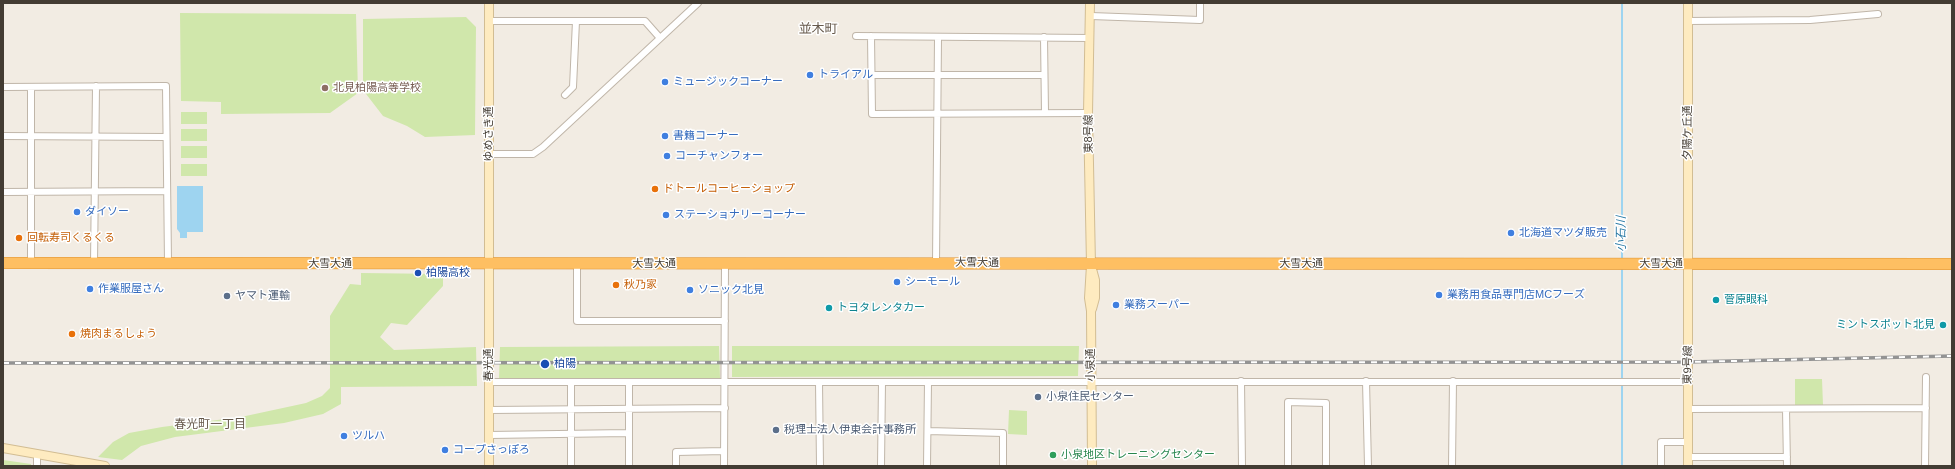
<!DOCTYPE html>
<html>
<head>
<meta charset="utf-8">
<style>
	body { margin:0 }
	#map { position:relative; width:1955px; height:469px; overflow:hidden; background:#f2ece3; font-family:Arial,sans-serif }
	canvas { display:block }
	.frame { position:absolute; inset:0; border:4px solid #433c33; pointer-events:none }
</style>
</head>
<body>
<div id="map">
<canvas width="1955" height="469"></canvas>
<div class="frame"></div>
</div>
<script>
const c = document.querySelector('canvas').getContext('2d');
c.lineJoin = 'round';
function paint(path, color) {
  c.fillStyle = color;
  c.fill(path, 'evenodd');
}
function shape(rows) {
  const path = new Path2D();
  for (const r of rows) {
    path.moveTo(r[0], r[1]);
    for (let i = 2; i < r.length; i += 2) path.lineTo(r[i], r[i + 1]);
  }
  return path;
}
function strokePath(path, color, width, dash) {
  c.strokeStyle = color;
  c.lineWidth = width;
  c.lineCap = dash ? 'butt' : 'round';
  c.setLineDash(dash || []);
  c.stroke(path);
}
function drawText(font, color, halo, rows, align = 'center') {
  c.font = font + ' Arial,"Noto Sans JP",sans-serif';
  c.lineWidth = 3;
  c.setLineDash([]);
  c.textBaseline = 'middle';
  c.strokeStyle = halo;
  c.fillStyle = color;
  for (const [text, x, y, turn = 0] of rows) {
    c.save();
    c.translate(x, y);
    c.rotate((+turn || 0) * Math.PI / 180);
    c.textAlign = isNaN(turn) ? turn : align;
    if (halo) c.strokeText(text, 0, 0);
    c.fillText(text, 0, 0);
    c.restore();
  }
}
paint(shape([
	[180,13,356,14,358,93,330,113,221,114,221,102,181,101],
	[466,17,476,27,475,135,425,137,407,126,383,116,363,90,363,19],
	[181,112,207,112,207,124,181,124],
	[181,129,207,129,207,141,181,141],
	[181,146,207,146,207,158,181,158],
	[181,164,207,164,207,176,181,176],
	[361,273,443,274,443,286,407,325,391,323,380,337,394,350,476,347,477,386,341,387,341,404,323,414,284,423,175,437,141,446,122,460,98,457,113,442,129,433,162,427,241,417,306,403,322,396,330,388,330,316,350,284,361,285],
	[719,346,720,378,499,379,500,347],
	[732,346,1079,346,1078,376,732,377],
	[1795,379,1822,379,1823,405,1795,405],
	[1009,410,1027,411,1027,435,1008,434],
	[3,460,31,464,31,466,3,466]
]), '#d0e7ab');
paint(shape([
	[177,186,203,186,203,232,187,232,187,238,180,238,180,233,177,229]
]), '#9ed4f0');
strokePath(shape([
	[1622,3,1622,260],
	[1622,466,1622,268]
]), '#9ed4f0', 2);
const street = shape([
	[1091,16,1200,20,1200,3],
	[489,21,645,21,660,38],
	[1688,21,1810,20,1878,14],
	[856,36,1090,38],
	[871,36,872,114,1088,113],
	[1044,37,1045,113],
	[872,75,1044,75],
	[3,87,166,86,168,263],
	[31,87,31,263],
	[565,95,573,87,576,21],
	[3,136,166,137],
	[489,154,533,154,543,147,698,3],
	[3,192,167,191],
	[936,263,938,38],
	[94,264,96,86],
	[577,264,577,321,725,321],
	[1241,381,1242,466],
	[1366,381,1368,466],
	[489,382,1688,382],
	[819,382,820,466],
	[1688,409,1926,408],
	[1786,409,1787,466],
	[489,410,725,408],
	[928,431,1003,433,1003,466],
	[489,435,628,433],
	[37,454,37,466],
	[1688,457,1787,457],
	[571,466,571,383],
	[629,466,629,382],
	[676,466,676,452,724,451],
	[724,466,725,265],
	[881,466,882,382],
	[927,466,928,382],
	[1288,466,1288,402,1326,403,1326,466],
	[1452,466,1453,381],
	[1661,466,1661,442,1688,442],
	[1925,466,1926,377]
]);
const secondary = shape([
	[489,3,489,466],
	[1090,3,1088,113,1091,265,1089,298,1091,311,1092,466],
	[1092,309,1095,298,1095,280,1092,269],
	[3,448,105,466],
	[1688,466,1688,3]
]);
const highway = shape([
	[3,263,1952,264]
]);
strokePath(street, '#c0b6a9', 8);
strokePath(secondary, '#d2bd93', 10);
strokePath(highway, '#dd9232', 12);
strokePath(street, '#fff', 6);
strokePath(secondary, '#feebc0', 8);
strokePath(highway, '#febf62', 11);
const rail = shape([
	[3,363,1688,362,1952,356]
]);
strokePath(rail, '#939393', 3.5);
strokePath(rail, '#fff', 2, [6]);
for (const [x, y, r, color] of [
	[810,75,4,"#3f7fe0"],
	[665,82,4,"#3f7fe0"],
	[325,88,4,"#8d6e63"],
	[665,136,4,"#3f7fe0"],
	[667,156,4,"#3f7fe0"],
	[655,189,4,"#e8710a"],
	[77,212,4,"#3f7fe0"],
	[666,215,4,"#3f7fe0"],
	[1511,233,4,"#3f7fe0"],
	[19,238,4,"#e8710a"],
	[418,273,4,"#1a4fb4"],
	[897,282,4,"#3f7fe0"],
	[616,285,4,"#e8710a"],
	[90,289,4,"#3f7fe0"],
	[690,290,4,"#3f7fe0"],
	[1439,295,4,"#3f7fe0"],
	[227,296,4,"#5c6f8a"],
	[1716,300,4,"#0f9aa8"],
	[1116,305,4,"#3f7fe0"],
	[829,308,4,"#0f9aa8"],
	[1943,325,4,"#0f9aa8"],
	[72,334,4,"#e8710a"],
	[545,364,5,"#1a4fb4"],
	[1038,397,4,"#5c6f8a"],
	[776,430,4,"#5c6f8a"],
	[344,436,4,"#3f7fe0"],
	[445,450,4,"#3f7fe0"],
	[1053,455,4,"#2e9e5b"]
]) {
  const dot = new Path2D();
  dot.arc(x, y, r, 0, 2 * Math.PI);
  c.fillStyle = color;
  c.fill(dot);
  strokePath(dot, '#fff', 1.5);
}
drawText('11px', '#366cbe', '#fff', [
	["トライアル",818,75],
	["ミュージックコーナー",673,82],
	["書籍コーナー",673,136],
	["コーチャンフォー",675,156],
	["ダイソー",85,212],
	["ステーショナリーコーナー",674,215],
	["北海道マツダ販売",1519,233],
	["シーモール",905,282],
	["作業服屋さん",98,289],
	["ソニック北見",698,290],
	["業務用食品専門店MCフーズ",1447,295],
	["業務スーパー",1124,305],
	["ツルハ",352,436],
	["コープさっぽろ",453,450]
], 'left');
drawText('11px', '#785e54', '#fff', [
	["北見柏陽高等学校",333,88]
], 'left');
drawText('11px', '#433c33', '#fff', [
	["夕陽ケ丘通",1688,133,-90],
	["ゆめさき通",489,134,-90],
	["東8号線",1089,134,-90],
	["大雪大通",977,263,1],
	["大雪大通",330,264],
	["大雪大通",654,264],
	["大雪大通",1301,264],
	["大雪大通",1661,264],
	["春光通",489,365,-90],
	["小泉通",1091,365,-90],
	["東9号線",1688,365,-89]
]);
drawText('11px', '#c56008', '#fff', [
	["ドトールコーヒーショップ",663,189],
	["回転寿司くるくる",27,238],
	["秋乃家",624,285],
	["焼肉まるしょう",80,334]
], 'left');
drawText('11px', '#164399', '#fff', [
	["柏陽高校",426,273],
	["柏陽",554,364]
], 'left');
drawText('11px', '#4e5e75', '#fff', [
	["ヤマト運輸",235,296],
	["小泉住民センター",1046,397],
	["税理士法人伊東会計事務所",784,430]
], 'left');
drawText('11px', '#0d838f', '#fff', [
	["菅原眼科",1724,300],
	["トヨタレンタカー",837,308],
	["ミントスポット北見",1935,325,"right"]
], 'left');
drawText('11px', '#27864d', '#fff', [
	["小泉地区トレーニングセンター",1061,455]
], 'left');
drawText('italic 12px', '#2c7ba6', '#fff', [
	["小石川",1622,234,-90]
]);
drawText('12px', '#66594b', '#fff', [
	["春光町一丁目",210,425]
]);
drawText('13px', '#66594b', '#fff', [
	["並木町",818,29]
]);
</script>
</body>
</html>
